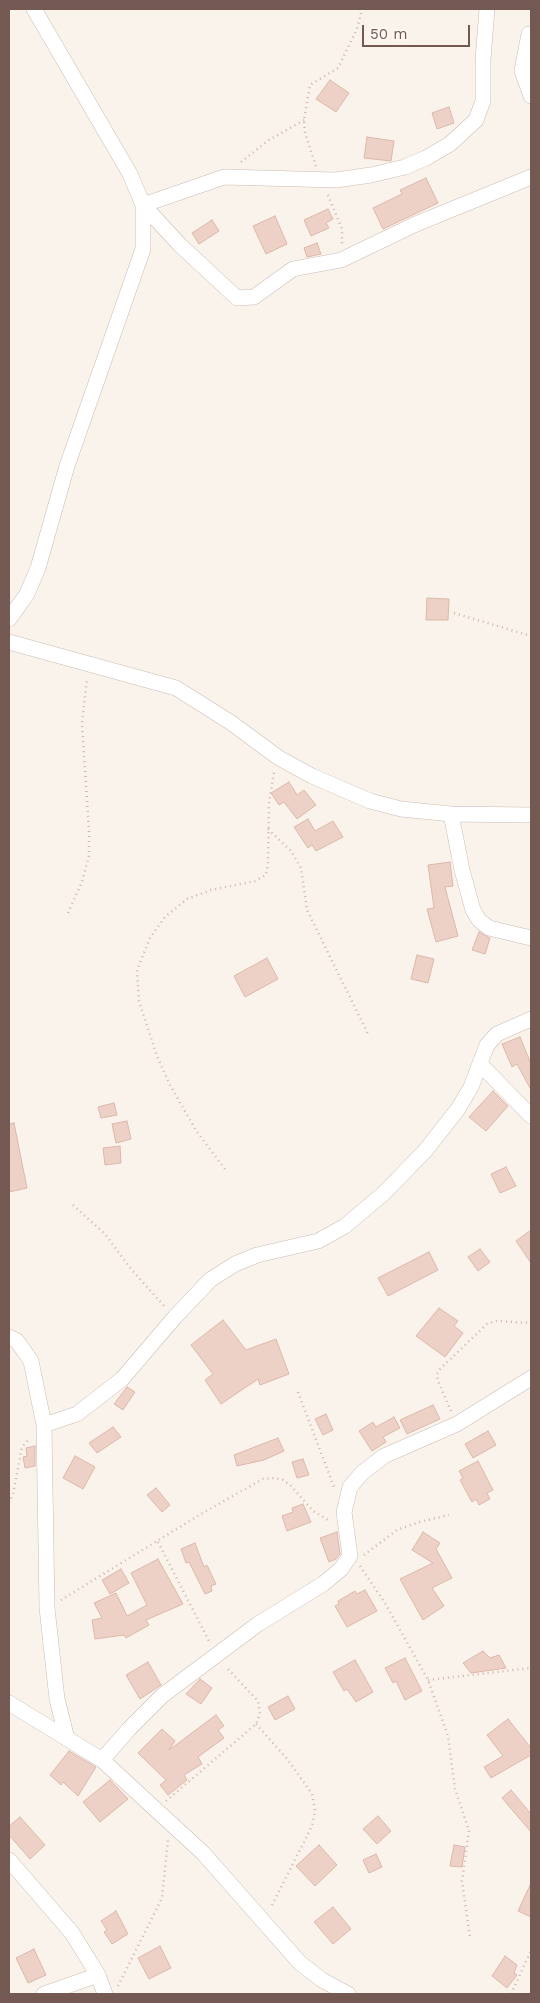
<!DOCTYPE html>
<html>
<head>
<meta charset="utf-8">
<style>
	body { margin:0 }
	#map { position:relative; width:540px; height:2003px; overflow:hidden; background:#faf3ec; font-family:"Work Sans",sans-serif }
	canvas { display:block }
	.frame { position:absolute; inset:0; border:10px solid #735951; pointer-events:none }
	.scale { position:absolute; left:362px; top:25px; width:108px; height:22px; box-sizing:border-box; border:2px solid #735951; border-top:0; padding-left:6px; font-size:15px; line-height:18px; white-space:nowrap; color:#735951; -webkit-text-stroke:4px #fdf8f2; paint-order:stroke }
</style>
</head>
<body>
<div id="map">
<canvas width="540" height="2003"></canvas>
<div class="frame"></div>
<div class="scale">50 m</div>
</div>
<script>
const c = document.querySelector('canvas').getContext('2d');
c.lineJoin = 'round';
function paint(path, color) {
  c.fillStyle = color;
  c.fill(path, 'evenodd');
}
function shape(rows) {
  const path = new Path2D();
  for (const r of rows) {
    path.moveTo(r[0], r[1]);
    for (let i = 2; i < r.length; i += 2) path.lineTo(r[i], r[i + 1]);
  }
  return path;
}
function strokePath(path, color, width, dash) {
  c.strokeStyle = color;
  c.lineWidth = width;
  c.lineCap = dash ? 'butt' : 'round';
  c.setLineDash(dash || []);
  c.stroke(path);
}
const building = shape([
	[330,80,349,93,336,112,316,99,330,80],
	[449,107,454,123,437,129,432,113,449,107],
	[367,137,394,141,391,161,364,158,367,137],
	[426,178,438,203,383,229,373,208,402,194,400,190,426,178],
	[328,209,333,219,326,223,329,228,311,236,304,220,328,209],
	[275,216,287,244,266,254,253,226,275,216],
	[212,220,219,231,199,244,192,233,212,220],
	[317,243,321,254,307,257,304,248,317,243],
	[427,598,449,599,448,620,426,620,427,598],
	[289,782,297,795,304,790,316,805,297,819,284,802,279,805,271,793,289,782],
	[308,819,315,831,333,821,343,837,316,851,312,845,308,848,294,827,308,819],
	[450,862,453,886,445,887,458,936,436,942,427,909,434,908,428,865,450,862],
	[479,932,490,938,485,954,472,950,479,932],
	[417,955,434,959,428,983,411,979,417,955],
	[267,958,278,979,245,997,234,976,267,958],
	[520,1037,531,1064,531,1090,517,1064,512,1067,502,1044,520,1037],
	[493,1091,508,1106,486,1131,469,1117,493,1091],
	[114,1103,117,1115,101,1118,98,1107,114,1103],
	[127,1121,131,1139,116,1143,112,1124,127,1121],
	[14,1123,27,1188,9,1192,9,1124,14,1123],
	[120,1146,121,1163,105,1165,103,1148,120,1146],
	[506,1167,516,1186,500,1193,491,1174,506,1167],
	[531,1230,531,1263,516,1241,531,1230],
	[480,1249,490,1262,478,1271,468,1257,480,1249],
	[429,1252,438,1270,388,1296,378,1278,429,1252],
	[439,1308,458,1321,454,1326,463,1333,445,1357,416,1336,439,1308],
	[223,1320,246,1350,276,1339,289,1374,260,1385,258,1379,221,1404,205,1380,213,1374,191,1345,223,1320],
	[127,1387,135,1392,123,1410,114,1404,127,1387],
	[433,1405,440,1419,407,1434,400,1420,433,1405],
	[326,1414,333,1430,323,1435,315,1419,326,1414],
	[394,1417,400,1428,383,1437,386,1442,372,1451,359,1431,373,1422,376,1427,394,1417],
	[113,1427,121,1437,97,1453,89,1443,113,1427],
	[488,1431,496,1445,473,1458,465,1444,488,1431],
	[278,1438,284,1451,264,1460,237,1466,234,1455,278,1438],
	[35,1446,35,1466,25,1468,23,1457,27,1456,26,1448,35,1446],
	[75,1456,95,1467,83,1489,63,1478,75,1456],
	[303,1459,309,1475,297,1478,292,1462,303,1459],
	[478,1461,493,1490,487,1493,490,1499,479,1505,476,1499,472,1502,460,1480,463,1478,459,1471,478,1461],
	[156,1488,170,1505,162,1512,147,1495,156,1488],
	[303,1504,311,1522,287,1531,282,1516,293,1512,292,1508,303,1504],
	[337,1532,340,1554,336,1559,329,1562,320,1538,337,1532],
	[423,1532,440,1543,436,1549,452,1578,432,1588,444,1606,423,1620,400,1579,433,1563,412,1550,423,1532],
	[195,1543,204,1567,207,1565,216,1584,211,1586,212,1591,205,1594,189,1562,186,1563,181,1549,195,1543],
	[158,1559,183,1604,146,1620,149,1625,126,1638,124,1635,95,1639,92,1620,102,1618,94,1603,116,1593,127,1616,147,1605,131,1573,158,1559],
	[121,1569,129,1583,110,1594,102,1580,121,1569],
	[365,1590,377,1611,347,1627,335,1606,339,1604,338,1601,355,1591,357,1594,365,1590],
	[483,1651,490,1658,499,1655,506,1668,471,1673,463,1663,483,1651],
	[405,1658,422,1691,405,1700,396,1681,393,1683,385,1668,405,1658],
	[355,1660,373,1692,356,1702,347,1689,344,1691,333,1672,355,1660],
	[148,1662,161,1685,140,1699,126,1675,148,1662],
	[200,1679,212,1688,201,1704,186,1694,200,1679],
	[288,1696,295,1709,275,1720,268,1707,288,1696],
	[216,1715,224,1726,218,1730,224,1738,198,1757,202,1764,184,1775,187,1780,168,1795,160,1785,166,1780,138,1753,162,1729,175,1741,169,1750,216,1715],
	[508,1719,531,1748,531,1755,491,1778,484,1767,503,1756,487,1735,508,1719],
	[69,1751,96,1767,78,1796,63,1782,61,1785,50,1775,69,1751],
	[110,1780,128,1799,100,1822,83,1802,110,1780],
	[511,1790,531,1814,531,1832,502,1798,511,1790],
	[378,1816,391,1831,377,1844,363,1829,378,1816],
	[20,1817,45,1845,30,1859,9,1835,9,1826,20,1817],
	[319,1845,337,1865,315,1886,296,1866,319,1845],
	[454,1845,465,1847,462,1867,450,1866,454,1845],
	[376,1854,382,1867,369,1873,363,1860,376,1854],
	[531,1883,531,1917,518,1911,531,1883],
	[333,1907,351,1929,333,1944,314,1922,333,1907],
	[116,1911,128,1934,112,1944,104,1932,107,1930,101,1921,116,1911],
	[160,1946,171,1968,149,1979,138,1958,160,1946],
	[34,1949,46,1975,28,1983,16,1958,34,1949],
	[505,1956,517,1965,514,1973,517,1975,507,1988,492,1976,505,1956]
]);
paint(building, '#edd1c7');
strokePath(building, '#ddb7a9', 1);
const minor = shape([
	[487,9,483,59,483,101,476,120,450,144,426,158,405,167,371,175,336,180,224,177,143,205,180,245,237,298,254,297,293,269,341,260,416,224,531,177],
	[529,34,522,71,531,96],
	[9,619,27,594,38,568,67,466,143,249,143,205,130,174,34,9],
	[9,642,176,688,230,722,279,758,312,776,370,801,401,809,451,814,531,815],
	[451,814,462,870,473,910,479,920,489,928,531,938],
	[480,1064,531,1116],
	[9,1337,17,1341,31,1361,44,1425,47,1608,57,1699,67,1739],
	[44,1425,77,1414,122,1379,175,1317,210,1280,235,1264,257,1255,318,1241,345,1226,383,1194,425,1151,458,1109,471,1087,487,1045,497,1034,531,1019],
	[9,1703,102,1760,203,1853,300,1963,322,1980,348,1994],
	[102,1760,129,1729,163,1695,258,1624,323,1584,341,1569,350,1556,344,1512,350,1487,362,1473,384,1456,457,1424,531,1378],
	[9,1860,72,1933,98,1975,105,1994],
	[44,1994,98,1975]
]);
strokePath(minor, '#ccbbb3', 16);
strokePath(shape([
	[241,162,269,140,304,120],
	[316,166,305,133,304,120,310,85,338,68,357,29,362,9],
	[328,195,342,229,342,244],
	[454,613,531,636],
	[268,829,291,851,301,868,307,910,369,1036],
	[68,913,82,882,89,855,89,831,82,724,87,678],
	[225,1169,197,1132,170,1085,157,1056,139,1001,137,970,150,938,165,917,187,899,211,890,255,881,266,875,268,863,269,802,274,772],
	[73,1205,105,1234,131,1269,165,1307],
	[298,1392,334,1487],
	[451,1411,438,1381,437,1374,441,1368,487,1324,496,1321,531,1323],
	[9,1503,13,1494,22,1447,30,1438],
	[158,1542,210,1643],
	[364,1555,397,1530,419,1522,449,1515],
	[360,1566,385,1603,428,1680,448,1736,455,1789,469,1831,462,1881,470,1937],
	[61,1600,201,1514,263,1479,275,1478,283,1480,291,1486,313,1511,330,1521],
	[428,1680,531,1668],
	[256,1724,288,1760,312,1794,315,1810,312,1826,271,1907],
	[166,1801,256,1724,260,1714,258,1701,226,1667],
	[118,1986,162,1898,168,1840],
	[511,1994,531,1951]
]), '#d2b4aa', 2.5, [1, 4]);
strokePath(minor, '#fff', 15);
</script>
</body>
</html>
